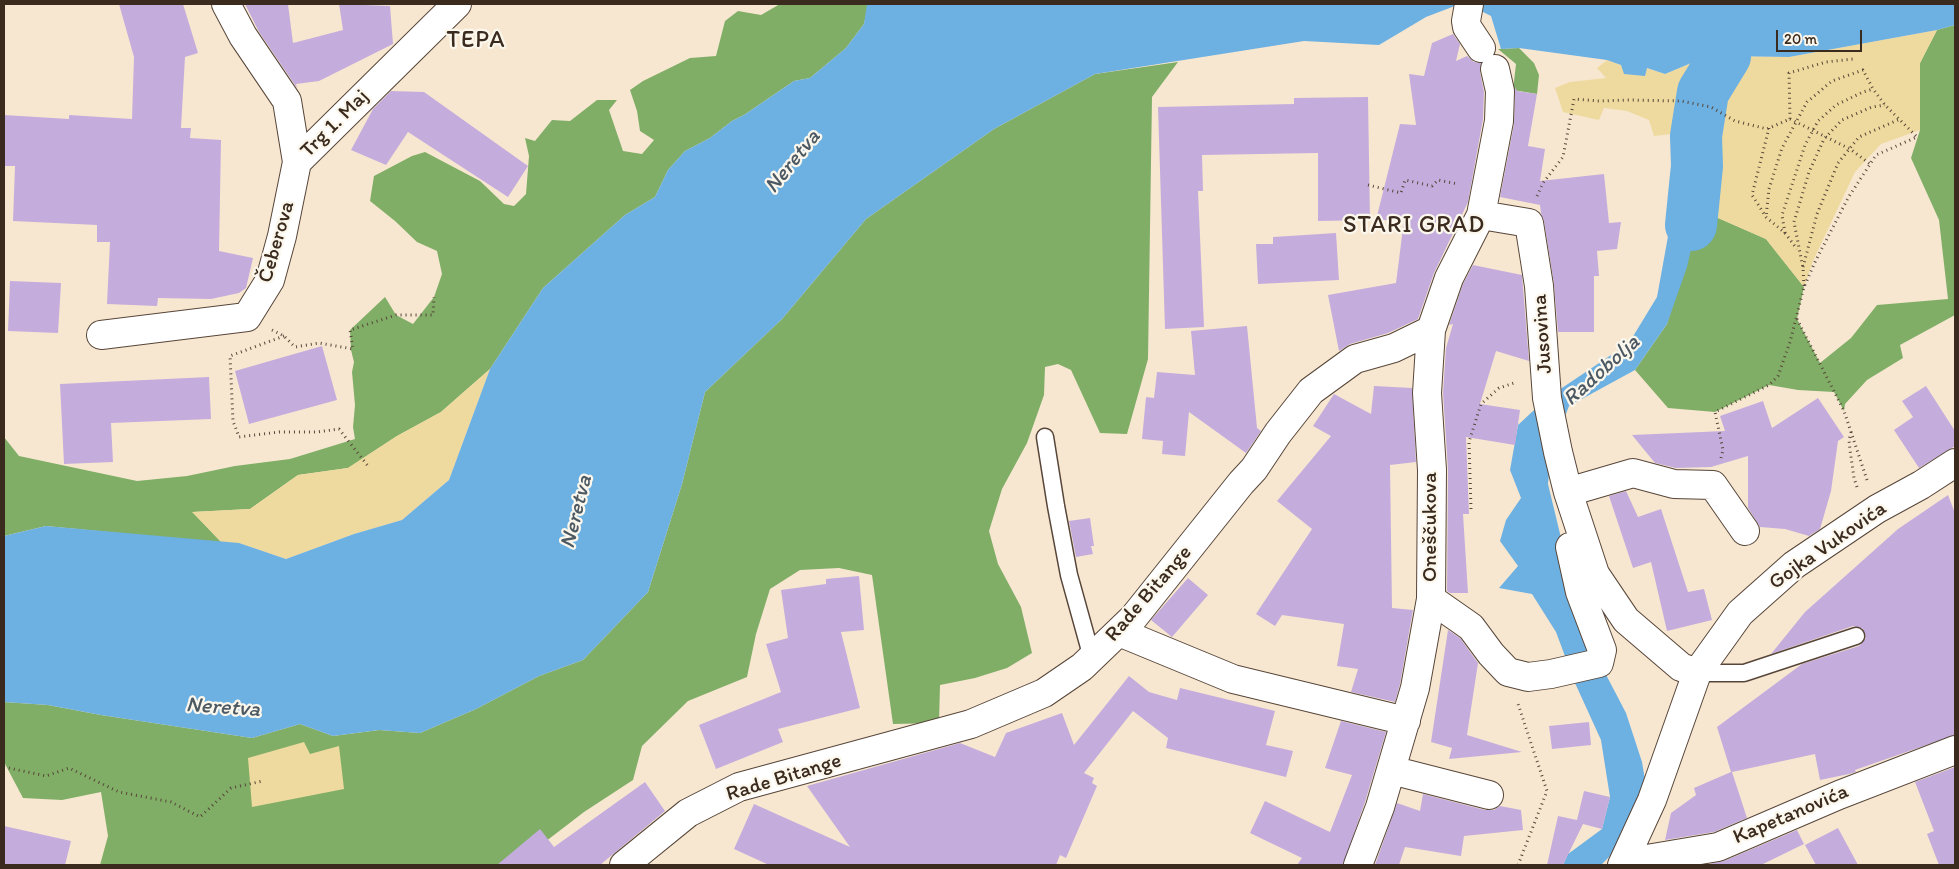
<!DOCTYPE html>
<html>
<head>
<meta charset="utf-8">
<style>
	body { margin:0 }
	#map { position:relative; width:1959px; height:869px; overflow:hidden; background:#f7e7d1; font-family:Itim,sans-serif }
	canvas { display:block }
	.frame { position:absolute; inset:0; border:5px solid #3b2a1e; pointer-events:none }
	.scale { position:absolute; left:1776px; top:30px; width:86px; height:22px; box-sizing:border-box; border:2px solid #3b2a1e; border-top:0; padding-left:6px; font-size:15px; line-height:18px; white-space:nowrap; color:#3b2a1e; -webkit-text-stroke:4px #fbf7ec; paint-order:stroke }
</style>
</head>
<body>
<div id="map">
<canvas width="1959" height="869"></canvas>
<div class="frame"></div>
<div class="scale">20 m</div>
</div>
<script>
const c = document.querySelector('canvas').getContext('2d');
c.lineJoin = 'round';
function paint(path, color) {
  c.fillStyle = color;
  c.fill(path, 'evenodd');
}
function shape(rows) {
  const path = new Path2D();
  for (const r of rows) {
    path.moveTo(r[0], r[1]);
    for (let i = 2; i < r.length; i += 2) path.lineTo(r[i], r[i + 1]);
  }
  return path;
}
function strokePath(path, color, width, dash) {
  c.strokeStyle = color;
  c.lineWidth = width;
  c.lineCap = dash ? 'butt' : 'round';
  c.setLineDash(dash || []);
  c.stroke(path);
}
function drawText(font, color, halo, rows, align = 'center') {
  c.font = font + ' Itim,sans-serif';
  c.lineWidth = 4.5;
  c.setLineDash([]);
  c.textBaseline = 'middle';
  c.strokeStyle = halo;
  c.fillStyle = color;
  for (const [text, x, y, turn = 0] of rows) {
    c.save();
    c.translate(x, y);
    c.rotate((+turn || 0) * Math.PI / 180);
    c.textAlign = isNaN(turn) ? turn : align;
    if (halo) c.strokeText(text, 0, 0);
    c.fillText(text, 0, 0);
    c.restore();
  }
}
paint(shape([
	[780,4,868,5,864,24,846,48,810,78,794,81,744,115,732,121,710,138,685,151,668,170,655,197,625,215,543,288,490,369,441,412,397,436,348,468,298,475,250,509,193,512,222,543,46,526,4,536,4,437,19,456,137,481,187,476,235,466,290,459,355,439,353,427,355,405,352,372,354,362,351,350,350,330,385,297,396,315,413,324,434,297,442,274,437,251,417,242,395,221,370,201,374,176,412,156,425,152,480,181,504,204,514,206,526,194,529,156,525,138,535,141,552,120,570,121,597,100,617,100,609,110,623,151,642,154,654,140,640,131,637,111,630,90,643,81,690,58,716,56,725,21,738,11,761,15],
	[1955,25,1955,315,1900,345,1903,358,1867,380,1845,404,1844,411,1834,392,1798,390,1769,385,1715,412,1668,408,1635,370,1667,324,1697,223,1696,190,1702,153,1705,153,1709,214,1766,239,1804,287,1797,319,1820,363,1851,338,1877,305,1948,299,1939,220,1911,158,1920,130,1920,63,1937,30],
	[1519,48,1534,63,1539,75,1537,94,1513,90,1516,64,1498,49],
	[1178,62,1152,97,1148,359,1127,434,1100,433,1071,370,1058,364,1045,367,1044,395,1027,443,1002,489,989,531,998,564,1021,607,1032,653,1007,668,975,678,940,685,939,723,893,724,872,575,839,568,800,570,770,589,756,634,747,677,688,701,642,746,633,780,584,812,515,865,100,865,108,836,101,792,62,800,23,798,4,762,4,702,48,705,101,715,252,738,300,724,333,736,379,730,420,733,476,709,539,676,583,660,648,592,682,484,705,392,782,319,866,219,994,129,1095,74]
]), '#80ae67');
paint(shape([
	[1937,30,1920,63,1920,130,1881,144,1855,172,1813,261,1804,287,1766,239,1709,214,1705,153,1697,152,1697,148,1672,134,1654,136,1649,120,1627,111,1604,108,1599,120,1563,112,1555,88,1570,82,1606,78,1597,68,1607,60,1621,65,1647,68,1665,74,1696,61,1712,67,1725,56,1789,57],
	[490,369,449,480,402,520,354,534,286,559,239,543,222,543,192,512,250,509,298,475,348,468,397,436,441,412],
	[304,742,310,754,339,746,344,789,252,807,248,758]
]), '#eeda9e');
paint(shape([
	[867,4,1460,4,1426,17,1379,45,1304,41,1095,74,994,129,866,219,782,319,705,392,682,484,648,592,583,660,539,676,476,709,420,733,379,730,333,736,300,724,252,738,101,715,48,705,4,702,4,536,46,526,239,543,286,559,354,534,402,520,449,480,490,369,543,288,625,215,655,197,668,170,685,151,710,138,732,121,744,115,794,81,810,78,846,48,864,24],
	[1467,4,1955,4,1955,25,1937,30,1789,57,1725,56,1712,67,1696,61,1665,74,1647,68,1645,76,1624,74,1621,65,1607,60,1519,48,1501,49,1491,16],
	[1696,152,1702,153,1696,190,1697,223,1687,267,1667,324,1635,370,1569,406,1551,453,1548,484,1562,542,1602,667,1626,713,1642,762,1646,786,1635,817,1609,857,1601,865,1563,865,1568,854,1602,829,1610,797,1601,740,1575,683,1556,632,1532,594,1499,588,1518,566,1500,541,1506,520,1521,498,1510,470,1518,425,1547,398,1629,343,1657,297,1671,220,1687,189]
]), '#6db0e2');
strokePath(shape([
	[1691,225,1697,166,1696,136,1703,92,1725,56,1721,14]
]), '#6db0e2', 52);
paint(shape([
	[119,4,183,4,198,53,185,57,181,128,191,128,190,138,221,140,219,251,253,258,246,288,239,293,211,299,158,298,157,306,107,304,110,242,97,242,97,225,13,221,15,166,4,166,4,115,69,119,69,115,132,119,134,57],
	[245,4,288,4,293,43,343,30,339,4,390,6,393,44,319,81,296,84,297,88,259,32],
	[1453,34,1460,44,1456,61,1467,56,1474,62,1481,63,1480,72,1484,92,1483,119,1468,202,1434,273,1418,319,1388,333,1350,344,1339,351,1328,295,1396,283,1404,220,1376,220,1400,124,1416,125,1409,74,1424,76,1432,43],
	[1515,87,1517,91,1537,94,1528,146,1545,149,1540,181,1604,174,1609,223,1621,222,1617,249,1597,251,1599,276,1594,276,1594,332,1558,332,1554,284,1544,221,1541,213,1540,205,1500,197,1514,124],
	[391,91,424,92,528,166,508,197,408,132,386,165,351,150,373,109],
	[1368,97,1370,220,1318,221,1318,153,1202,155,1203,191,1198,191,1204,327,1165,329,1158,107,1294,104,1294,98],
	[1336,233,1339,280,1258,284,1256,244,1273,244,1273,237],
	[1473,265,1522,275,1529,361,1496,351,1480,404,1520,410,1515,445,1466,437,1469,514,1463,514,1468,593,1450,593,1447,591,1448,470,1443,393,1446,348,1453,324,1449,325,1463,284],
	[10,281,61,283,58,333,8,331],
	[1247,326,1257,428,1261,431,1246,453,1189,412,1185,456,1162,454,1163,441,1142,439,1146,397,1154,398,1157,372,1195,375,1191,331],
	[322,346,337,400,249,424,235,371],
	[209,377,211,419,111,423,113,462,64,464,60,384],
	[1374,386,1412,388,1416,462,1390,465,1392,608,1413,610,1400,684,1395,702,1351,692,1358,669,1337,666,1344,624,1282,615,1275,626,1256,614,1312,529,1277,501,1331,436,1313,426,1334,394,1371,414],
	[1926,386,1955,431,1955,446,1919,468,1894,430,1913,417,1902,401],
	[1818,398,1844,437,1838,441,1831,491,1820,529,1809,536,1785,529,1760,527,1748,508,1748,456,1711,467,1676,468,1655,463,1632,435,1725,431,1720,416,1763,401,1772,428],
	[1626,491,1638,517,1661,509,1688,592,1704,589,1712,620,1667,631,1651,562,1633,568,1609,496],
	[1948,495,1955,513,1955,735,1855,770,1856,772,1849,774,1820,780,1815,754,1732,772,1747,818,1714,832,1665,840,1671,813,1696,795,1694,788,1731,772,1717,727,1802,664,1859,646,1866,638,1863,629,1853,626,1771,654,1805,612,1898,529],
	[1090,518,1094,546,1091,546,1093,554,1076,557,1069,521],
	[859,576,864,630,841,632,860,708,778,729,783,742,716,769,699,725,781,692,766,644,788,638,781,590,826,584,826,579],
	[1188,578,1208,595,1172,637,1151,620],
	[1448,630,1460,638,1478,663,1467,735,1522,752,1449,759,1452,748,1431,742],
	[1129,676,1149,692,1177,700,1180,688,1275,711,1266,745,1293,751,1286,777,1166,748,1168,738,1133,711,1084,773,1094,778,1092,783,1097,786,1066,858,1060,855,1056,865,769,865,734,849,754,804,850,847,807,786,960,743,995,757,1006,733,1062,713,1074,745],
	[1341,721,1386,732,1365,802,1343,865,1297,865,1302,858,1250,833,1265,801,1330,832,1352,775,1325,768],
	[1589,722,1591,745,1552,749,1549,726],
	[1955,767,1955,865,1939,865,1927,834,1934,831,1915,782],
	[645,782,665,811,600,865,497,865,540,829,554,847],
	[1584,791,1610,797,1602,829,1583,824,1563,865,1547,865,1558,816,1577,820],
	[1423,794,1485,810,1494,810,1500,806,1521,810,1523,830,1464,836,1461,856,1405,847,1399,865,1375,865,1397,803,1420,811],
	[4,826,71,841,65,865,4,865],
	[1838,828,1858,865,1816,865,1805,845],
	[1797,830,1804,844,1761,865,1704,865,1724,861]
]), '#c4addc');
const lane = shape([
	[1045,437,1056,506,1069,575,1092,658],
	[1697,673,1744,673,1856,636]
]);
const street = shape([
	[226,4,243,36,287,101,297,162,457,4],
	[1469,4,1466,21,1467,27,1481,48],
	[1481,215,1529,223,1539,286,1547,398,1558,452,1568,492],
	[101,335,247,317,270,280,282,236,297,162],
	[1431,599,1471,627,1491,654,1508,672,1528,677,1551,674,1599,663,1602,650,1580,592,1570,547],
	[1119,632,1233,679,1406,721],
	[1697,673,1681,667,1626,620,1595,574,1568,492,1633,473,1674,484,1713,485,1745,531],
	[1391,770,1489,795],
	[1623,863,1718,847,1839,795,1955,750],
	[624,865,688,813,739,787,971,724,1044,693,1082,667,1134,617,1241,483,1254,469,1278,433,1311,391,1355,359,1394,348,1431,330],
	[1358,865,1380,807,1415,688,1431,599,1432,470,1427,393,1431,330,1449,278,1481,215,1499,121,1500,91,1495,69],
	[1622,865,1652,800,1697,673,1740,613,1794,565,1877,509,1921,485,1955,463]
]);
strokePath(lane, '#574639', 19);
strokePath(street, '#574639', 30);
strokePath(shape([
	[1790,119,1850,149,1870,164],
	[1769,128,1752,195,1766,217,1785,233,1797,249],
	[1368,185,1401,193,1405,180,1432,186,1438,180,1458,184],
	[1537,196,1543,183,1563,157,1574,99,1599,101,1629,100,1681,101,1711,107,1735,121,1767,129,1790,119,1789,73,1826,62,1853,59],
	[1785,233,1782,215,1805,145,1818,121,1836,105,1863,92,1873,89],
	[1803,267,1817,214,1838,163,1859,137,1898,120],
	[1804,286,1803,268,1794,222,1809,172,1824,139,1842,120,1872,107,1885,105],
	[1797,319,1844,411,1868,483],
	[272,330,284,336,295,347,319,343,353,349,350,330,396,315,433,315,434,297],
	[284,336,230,356,233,421,239,437,279,432,317,432,339,429,368,466],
	[1851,432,1849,440,1850,450,1854,478,1858,490],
	[1721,458,1723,450,1715,412,1769,385,1778,376,1790,342,1804,287,1815,262,1848,198,1876,155,1917,137,1885,105,1873,89,1863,70,1832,81,1807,102,1782,148,1769,189,1766,217],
	[1471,509,1469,442,1481,404,1499,388,1517,382],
	[4,767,46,776,69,768,119,792,171,802,200,817,231,788,263,781],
	[1518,865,1547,791,1518,704]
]), '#574639', 3, [1, 4]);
strokePath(lane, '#fff', 16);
strokePath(street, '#fff', 28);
drawText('21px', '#3b2a1e', '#fbf7ec', [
	["Trg 1. Maj",335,124,-45],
	["Čeberova",277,242,-74],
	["Jusovina",1543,334,-94],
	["Oneščukova",1431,527,-90],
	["Gojka Vukovića",1828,546,-35],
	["Rade Bitange",1149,594,-49],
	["Rade Bitange",784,778,-17],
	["Kapetanovića",1791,815,-23]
]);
drawText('italic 22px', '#4c5963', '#fbf7ec', [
	["Neretva",793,162,-51],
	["Radobolja",1602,371,-42],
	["Neretva",577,512,-76],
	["Neretva",223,708,4]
]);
c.letterSpacing = '1px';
drawText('24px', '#3b2a1e', '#fbf7ec', [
	["TEPA",476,41],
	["STARI GRAD",1414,226]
]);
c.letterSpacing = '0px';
</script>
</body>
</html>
